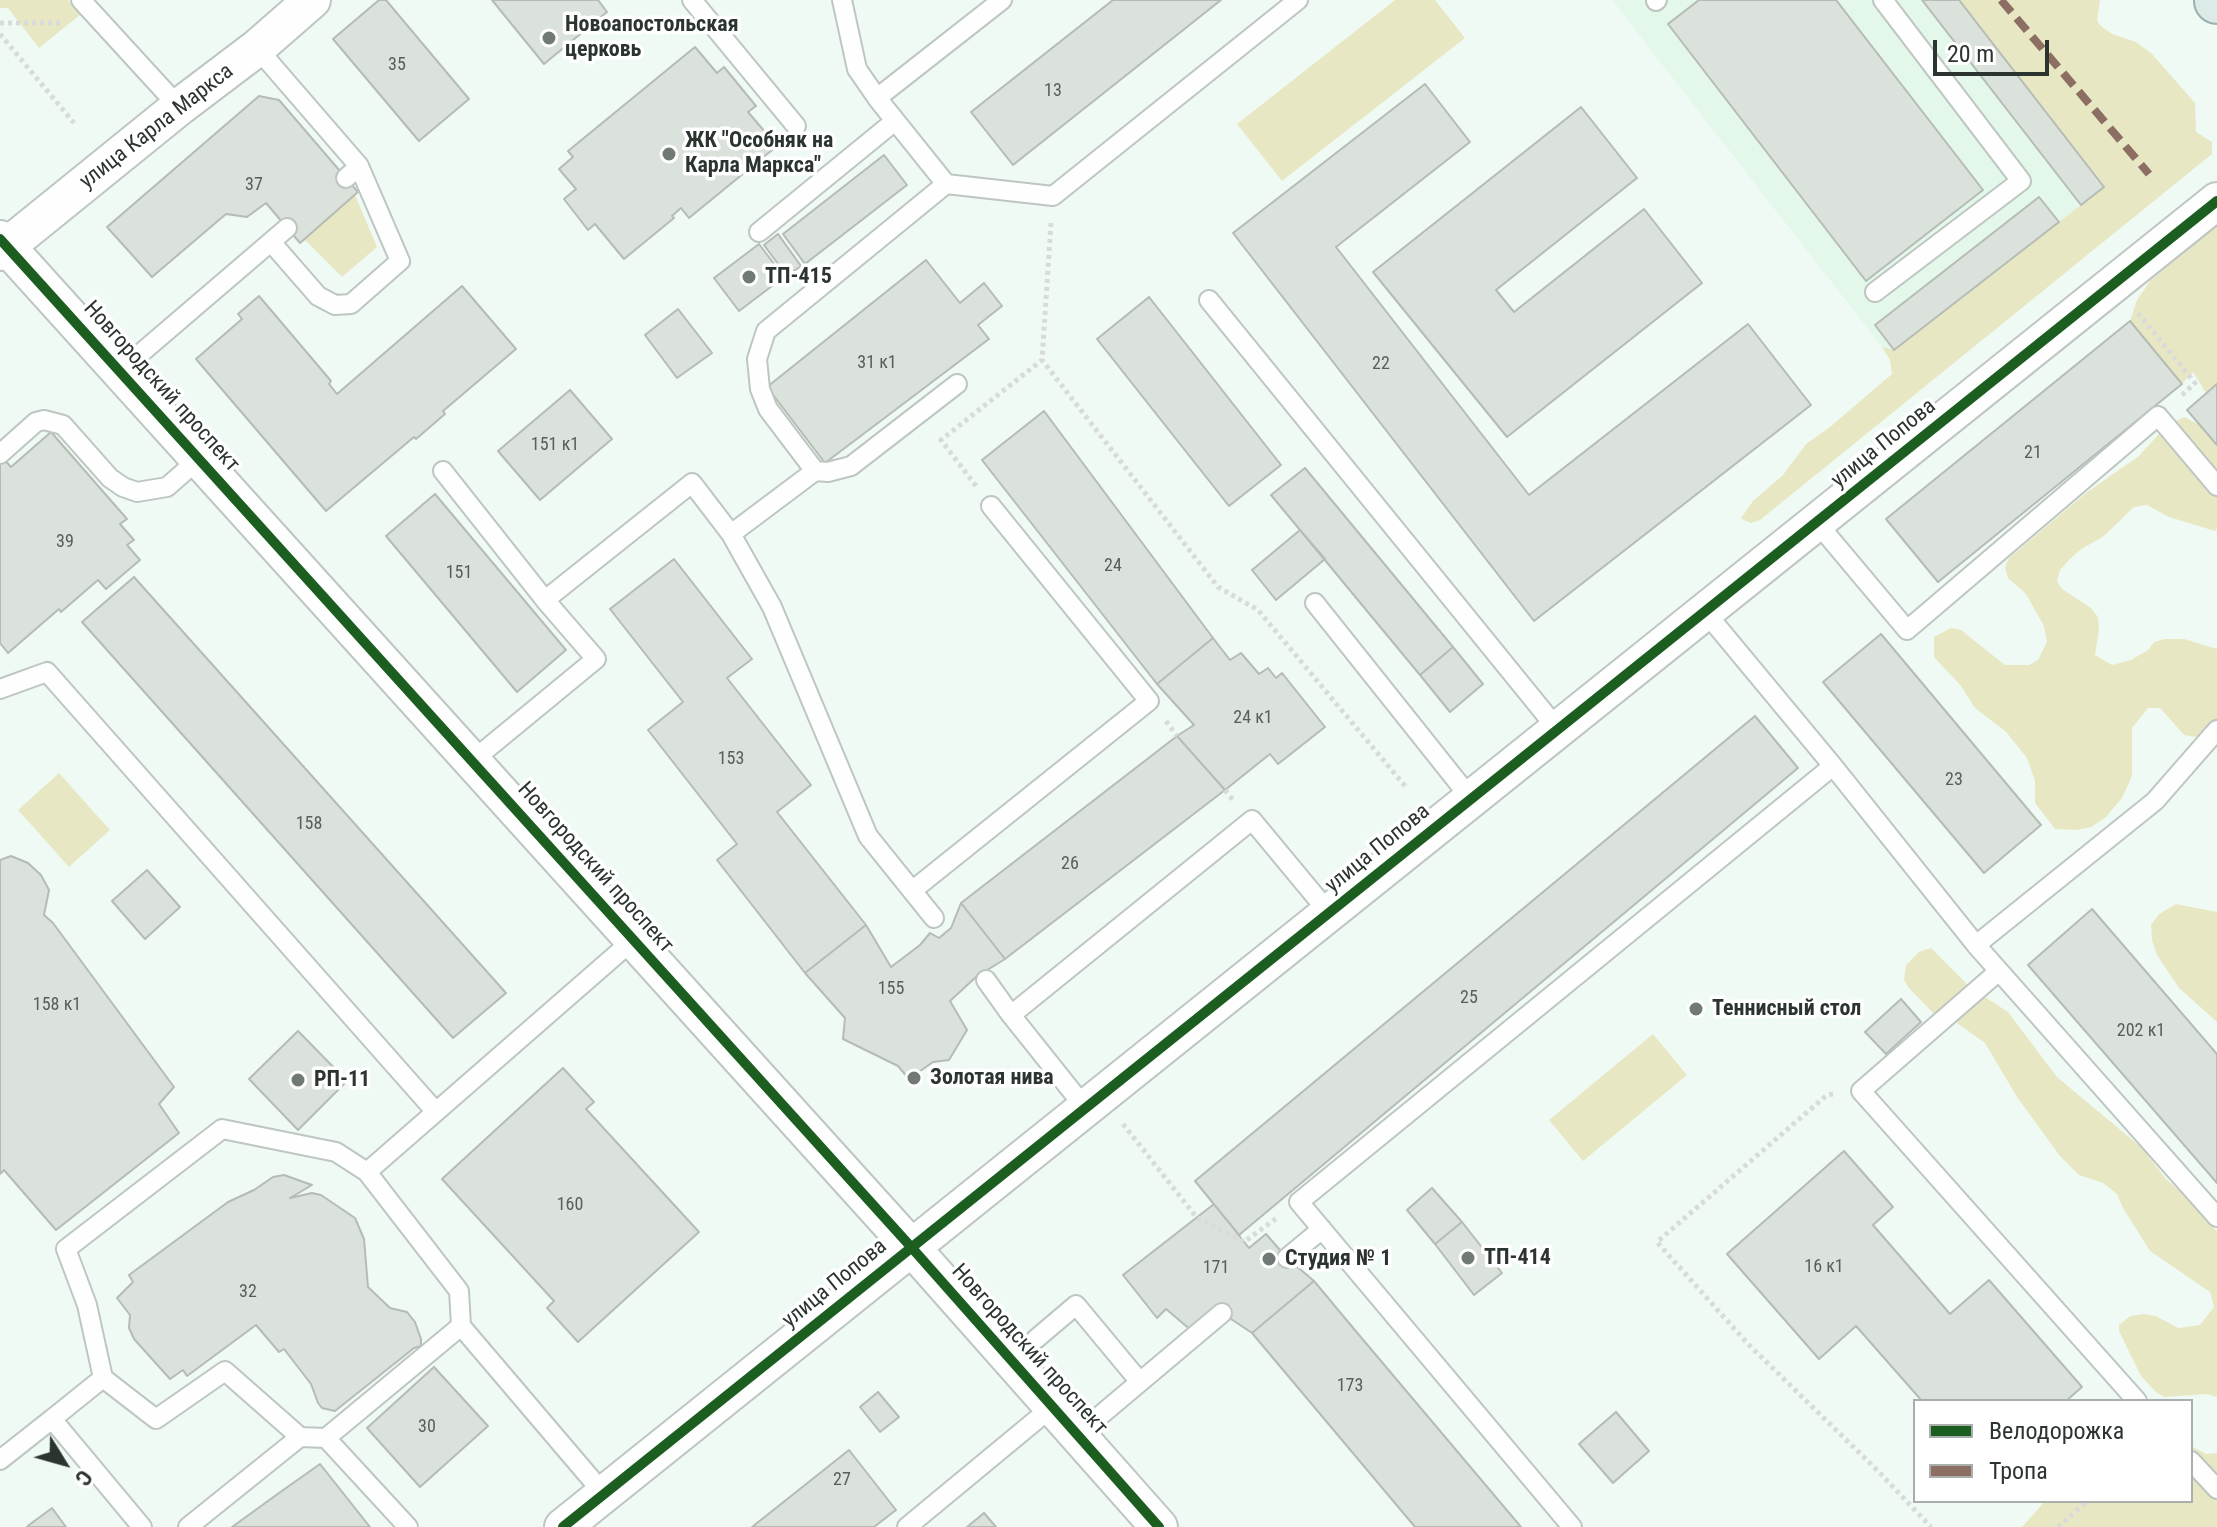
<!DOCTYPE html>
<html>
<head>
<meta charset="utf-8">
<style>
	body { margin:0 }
	#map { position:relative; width:2217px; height:1527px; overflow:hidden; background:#f0faf4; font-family:"Roboto Condensed",sans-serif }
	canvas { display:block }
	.legend { position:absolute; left:1913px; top:1399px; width:280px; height:104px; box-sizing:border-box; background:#fff; border:2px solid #aaaeac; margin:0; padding:10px 14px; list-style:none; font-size:24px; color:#2b342f }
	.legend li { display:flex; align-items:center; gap:16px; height:40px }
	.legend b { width:40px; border:2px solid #aaaeac }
	.north { position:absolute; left:24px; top:1423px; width:80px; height:80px; -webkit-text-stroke:6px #fff; paint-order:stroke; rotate:127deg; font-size:22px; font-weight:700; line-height:32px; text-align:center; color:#2b342f }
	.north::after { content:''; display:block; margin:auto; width:28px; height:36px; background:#2b342f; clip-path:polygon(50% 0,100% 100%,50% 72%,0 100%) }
	.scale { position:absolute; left:1933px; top:40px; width:116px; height:36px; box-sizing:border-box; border:4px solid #2b342f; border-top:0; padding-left:10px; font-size:24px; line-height:28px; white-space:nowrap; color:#2b342f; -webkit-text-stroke:6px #fff; paint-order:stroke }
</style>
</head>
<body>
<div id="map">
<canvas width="2217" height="1527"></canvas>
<ul class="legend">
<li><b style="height:10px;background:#1b5e20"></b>Велодорожка</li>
<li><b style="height:10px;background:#8d6e63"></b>Тропа</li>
</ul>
<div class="north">С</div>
<div class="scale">20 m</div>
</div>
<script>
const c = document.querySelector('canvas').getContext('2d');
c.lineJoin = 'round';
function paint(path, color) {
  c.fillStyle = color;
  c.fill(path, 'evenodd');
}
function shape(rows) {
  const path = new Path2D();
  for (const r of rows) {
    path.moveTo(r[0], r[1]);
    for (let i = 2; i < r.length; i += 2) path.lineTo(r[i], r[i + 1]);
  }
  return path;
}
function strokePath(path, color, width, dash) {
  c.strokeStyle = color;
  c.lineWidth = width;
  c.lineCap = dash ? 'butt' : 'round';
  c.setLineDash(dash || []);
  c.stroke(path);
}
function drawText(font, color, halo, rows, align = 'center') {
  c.font = font + ' "Roboto Condensed",sans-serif';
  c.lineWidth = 7;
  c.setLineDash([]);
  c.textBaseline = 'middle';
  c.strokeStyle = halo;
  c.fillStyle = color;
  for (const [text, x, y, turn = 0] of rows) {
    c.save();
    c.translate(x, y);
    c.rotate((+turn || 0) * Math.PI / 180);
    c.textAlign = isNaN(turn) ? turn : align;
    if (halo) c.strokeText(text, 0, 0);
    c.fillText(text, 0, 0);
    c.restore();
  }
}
paint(shape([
	[1612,0,1959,0,2104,187,1894,350,1882,347]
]), '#e3f7eb');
paint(shape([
	[0,0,68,0,81,14,39,48,8,8,0,8],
	[1395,0,1435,0,1465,38,1282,181,1237,124],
	[1959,0,2100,0,2097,21,2101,26,2112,34,2136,42,2152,54,2195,103,2196,132,2212,142,2212,154,1760,520,1751,523,1746,521,1741,518,1753,501,1783,475,1806,444,1830,427,1892,374,1890,360,1882,347,1894,350,2104,187],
	[355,195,377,247,342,277,304,239],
	[2217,224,2217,384,2206,393,2193,372,2182,384,2130,321,2137,300,2150,281],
	[2184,417,2202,426,2217,444,2217,528,2215,531,2169,517,2147,505,2134,507,2104,536,2080,550,2069,560,2060,570,2057,581,2062,589,2091,608,2098,617,2099,630,2095,655,2112,665,2131,660,2148,650,2154,642,2165,639,2184,639,2217,649,2217,721,2212,728,2196,737,2184,735,2160,708,2148,708,2132,728,2132,776,2122,798,2105,818,2091,827,2077,830,2055,829,2035,803,2035,781,2027,758,2006,732,1975,708,1961,686,1934,657,1934,637,1951,628,1961,630,2005,665,2029,665,2038,660,2047,642,2044,626,2026,594,2008,578,2005,567,2009,558,2086,493,2139,456,2167,425],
	[59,773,110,830,69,867,18,810],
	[2176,904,2217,912,2217,1022,2179,988,2157,955,2152,940,2151,925,2159,914],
	[1931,948,1971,988,2008,1012,2057,1077,2141,1147,2166,1179,2197,1206,2217,1232,2217,1397,2207,1394,2165,1397,2157,1393,2141,1376,2119,1331,2119,1325,2130,1316,2143,1314,2156,1316,2178,1328,2200,1325,2214,1307,2210,1292,2150,1251,2123,1208,2117,1194,2103,1183,2079,1175,2060,1156,2017,1097,1985,1043,1957,1023,1933,1013,1908,987,1904,980,1906,965,1919,952],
	[1653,1034,1687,1075,1583,1161,1549,1120],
	[2191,1446,2206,1454,2217,1453,2217,1527,2022,1527,2045,1501,2191,1501]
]), '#e7e8c3');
const building = shape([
	[379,0,386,0,469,99,419,141,333,39,379,0],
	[492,0,598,0,607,12,544,64,492,0],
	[1113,0,1221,0,1013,165,971,112,1113,0],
	[1699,0,1836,0,1983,190,1866,281,1668,24,1699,0],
	[1922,0,1959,0,2104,187,2081,205,1922,0],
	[695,47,717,73,724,67,756,106,748,112,777,146,689,218,681,208,672,216,674,218,624,259,595,224,588,230,564,199,576,189,559,169,573,157,568,151,695,47],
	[1425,84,1470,142,1336,247,1529,495,1748,324,1811,405,1534,621,1233,233,1425,84],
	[259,96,279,100,358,192,300,243,266,203,247,217,226,214,152,277,107,227,259,96],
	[1581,107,1637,178,1496,290,1514,312,1644,209,1702,283,1507,437,1373,272,1581,107],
	[884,155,907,185,805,264,783,234,884,155],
	[2039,197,2059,222,1894,350,1875,325,2039,197],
	[778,234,801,266,787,276,764,245,778,234],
	[759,244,784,277,739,311,714,278,759,244],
	[926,260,960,303,984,283,1002,306,978,325,989,339,825,463,767,387,926,260],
	[462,286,516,349,443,411,445,414,416,439,414,437,326,511,196,359,242,319,238,314,259,296,331,381,329,384,337,394,462,286],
	[1149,297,1281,465,1229,506,1097,339,1149,297],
	[678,309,712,353,677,378,645,335,678,309],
	[2130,321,2182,384,1938,582,1886,519,2130,321],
	[2217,384,2217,445,2187,410,2217,384],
	[570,390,612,439,540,500,498,451,570,390],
	[1044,411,1213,638,1157,684,982,460,1044,411],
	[51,432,127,519,120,524,134,540,127,545,140,560,106,589,98,580,61,612,59,609,8,653,0,643,0,455,11,467,51,432],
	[1305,468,1453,647,1420,675,1271,495,1305,468],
	[435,494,566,650,517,692,386,536,435,494],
	[1300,530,1325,559,1276,600,1252,570,1300,530],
	[674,559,752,659,727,678,811,785,777,812,866,925,805,973,717,860,737,844,648,730,683,702,610,609,674,559],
	[134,577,506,993,453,1038,82,622,134,577],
	[1881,634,2041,825,1984,873,1823,682,1881,634],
	[1213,638,1230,660,1241,653,1259,674,1268,668,1276,678,1282,673,1325,727,1278,764,1270,754,1225,790,1177,736,1194,725,1157,684,1213,638],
	[1453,647,1483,684,1450,712,1420,675,1453,647],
	[1755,716,1798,768,1239,1235,1195,1181,1755,716],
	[1177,736,1225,790,1005,959,961,903,1177,736],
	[11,856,28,863,41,875,49,890,44,915,53,923,174,1087,159,1104,179,1133,56,1230,4,1170,0,1174,0,860,11,856],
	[147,870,180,907,145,939,112,901,147,870],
	[961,903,1005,959,976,977,950,1001,967,1030,949,1060,933,1062,909,1079,898,1066,843,1039,845,1018,805,973,866,925,891,967,920,945,930,933,939,938,951,928,961,903],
	[2092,909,2217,1054,2217,1183,2028,965,2092,909],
	[1901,999,1921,1022,1886,1054,1865,1032,1901,999],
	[298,1031,347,1081,298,1130,249,1079,298,1031],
	[563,1068,594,1102,586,1109,699,1232,578,1342,547,1308,554,1301,442,1179,563,1068],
	[1844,1151,1893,1207,1873,1225,1950,1314,1989,1280,2082,1387,2066,1401,1922,1401,1856,1326,1819,1359,1727,1254,1844,1151],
	[284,1175,312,1185,290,1198,312,1193,321,1195,355,1218,364,1239,368,1287,390,1308,407,1312,415,1322,421,1339,421,1346,414,1348,335,1411,322,1408,318,1403,311,1384,284,1349,279,1352,256,1325,187,1376,183,1370,170,1379,134,1339,129,1328,130,1315,117,1298,133,1282,129,1275,228,1202,254,1190,273,1177,284,1175],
	[1432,1188,1462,1222,1435,1244,1407,1210,1432,1188],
	[1214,1204,1249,1248,1266,1234,1287,1258,1314,1281,1252,1333,1222,1313,1192,1331,1166,1309,1157,1318,1123,1275,1214,1204],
	[1462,1222,1502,1273,1474,1295,1435,1244,1462,1222],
	[1314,1281,1354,1329,1521,1527,1415,1527,1252,1333,1314,1281],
	[434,1367,488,1426,420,1487,367,1428,434,1367],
	[878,1392,899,1417,880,1432,860,1407,878,1392],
	[1616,1412,1649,1451,1613,1483,1579,1444,1616,1412],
	[849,1450,896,1510,874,1527,752,1527,849,1450],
	[320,1464,370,1527,232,1527,279,1493,320,1464],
	[52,1508,66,1527,27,1527,29,1525,52,1508],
	[984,1513,996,1527,967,1527,984,1513]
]);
paint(building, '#dbe1db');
strokePath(building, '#b5bbb5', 2);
const service = shape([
	[81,0,179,107],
	[692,0,796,126],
	[842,0,857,69,877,98,946,184,1053,196,1298,0],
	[1656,1,1657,0],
	[257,48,359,166,346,178],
	[877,98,1002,0],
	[759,232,895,121],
	[271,242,318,296,335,305,351,304,400,261,359,166],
	[1875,292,2021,181,1883,0],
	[1209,300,1559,731],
	[120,371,287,228],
	[0,454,36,422,44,420,63,425,110,478,123,487,137,492,167,487,199,459],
	[443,471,545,600],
	[815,471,828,472,851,466,957,384],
	[1818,524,1907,630,2158,416,2217,486],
	[731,534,815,471,768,409,760,389,757,359,766,331,946,184],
	[1315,603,1472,800],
	[1706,613,1833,766,1976,945,2155,801,2217,730],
	[0,689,47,672,436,1112],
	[472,761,596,659,545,600,692,483,731,534,772,607,868,836,934,918],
	[913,890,1149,701,991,506],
	[1976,945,2217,1217],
	[1999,971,1861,1091,2137,1401],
	[986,980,1011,1015,1086,1109],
	[1011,1015,1252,820,1330,914],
	[367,1172,633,940],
	[1287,1258,1322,1229],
	[1036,1339,1076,1305,1140,1382],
	[52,1419,103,1378],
	[1077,1435,1222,1313],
	[326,1438,461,1326],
	[0,1460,52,1419,142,1527],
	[2191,1461,2217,1489],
	[188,1527,300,1437],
	[408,1527,326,1438,300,1437,225,1371,156,1419,103,1378,87,1305,66,1249,222,1129,336,1152,367,1172,459,1291,461,1326,604,1494],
	[907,1527,1052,1407],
	[1572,1527,1299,1202,1833,766]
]);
const minor = shape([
	[0,239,912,1248,1159,1527],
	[0,252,179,107,257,48,312,0],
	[563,1527,2217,201]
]);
const primary = shape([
	[2217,0,2217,1]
]);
strokePath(service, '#bdc6c1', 22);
strokePath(minor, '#bdc6c1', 40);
strokePath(primary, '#97b1ac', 48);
strokePath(shape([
	[0,23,61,23],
	[0,34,74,123],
	[1051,223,1042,360,1218,587,1258,610,1405,786],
	[2138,313,2195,383,2180,397],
	[976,486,941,440,1042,360],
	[1166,721,1177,736],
	[1225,790,1233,800],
	[1833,1094,1827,1095,1657,1242,1747,1343,1878,1471,1931,1527],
	[1123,1124,1197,1218,1244,1242,1278,1217],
	[2058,1527,2087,1501]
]), '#d9dbda', 5, [4, 4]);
strokePath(service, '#fdfefd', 18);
strokePath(minor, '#fdfefd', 36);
strokePath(primary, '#dceae8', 44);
strokePath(shape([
	[2001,0,2149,174]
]), '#8d6e63', 8, [16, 8]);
strokePath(shape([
	[0,239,912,1248,1159,1527],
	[563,1527,2217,201]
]), '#1b5e20', 10);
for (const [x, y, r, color] of [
	[549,38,8,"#707974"],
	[669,154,8,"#707974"],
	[749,277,8,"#707974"],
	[1696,1009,8,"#707974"],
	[914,1078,8,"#707974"],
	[298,1080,8,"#707974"],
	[1468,1258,8,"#707974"],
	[1269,1259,8,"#707974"]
]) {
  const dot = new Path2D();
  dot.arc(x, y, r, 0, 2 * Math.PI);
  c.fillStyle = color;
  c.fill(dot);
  strokePath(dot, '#fff', 3);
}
drawText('18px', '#575f5a', null, [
	["35",397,65],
	["13",1053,91],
	["37",254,185],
	["31 к1",877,363],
	["22",1381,364],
	["151 к1",555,445],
	["21",2033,453],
	["39",65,542],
	["24",1113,566],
	["151",459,573],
	["24 к1",1253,718],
	["153",731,759],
	["23",1954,780],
	["158",309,824],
	["26",1070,864],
	["155",891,989],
	["25",1469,998],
	["158 к1",57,1005],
	["202 к1",2141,1031],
	["160",570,1205],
	["16 к1",1824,1267],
	["171",1216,1268],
	["32",248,1292],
	["173",1350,1386],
	["30",427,1427],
	["27",842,1480]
]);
drawText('bold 22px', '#2b342f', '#fff', [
	["Новоапостольская",565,25],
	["церковь",565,50],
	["ЖК \"Особняк на",685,141],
	["Карла Маркса\"",685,166],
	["ТП-415",765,277],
	["Теннисный стол",1712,1009],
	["Золотая нива",930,1078],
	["РП-11",314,1080],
	["ТП-414",1484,1258],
	["Студия № 1",1285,1259]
], 'left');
drawText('22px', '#2b342f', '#fff', [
	["улица Карла Маркса",157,127,-38],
	["Новгородский проспект",161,387,48],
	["улица Попова",1884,444,-39],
	["улица Попова",1378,849,-39],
	["Новгородский проспект",595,868,48],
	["улица Попова",835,1284,-39],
	["Новгородский проспект",1029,1350,48]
]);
</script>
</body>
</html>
